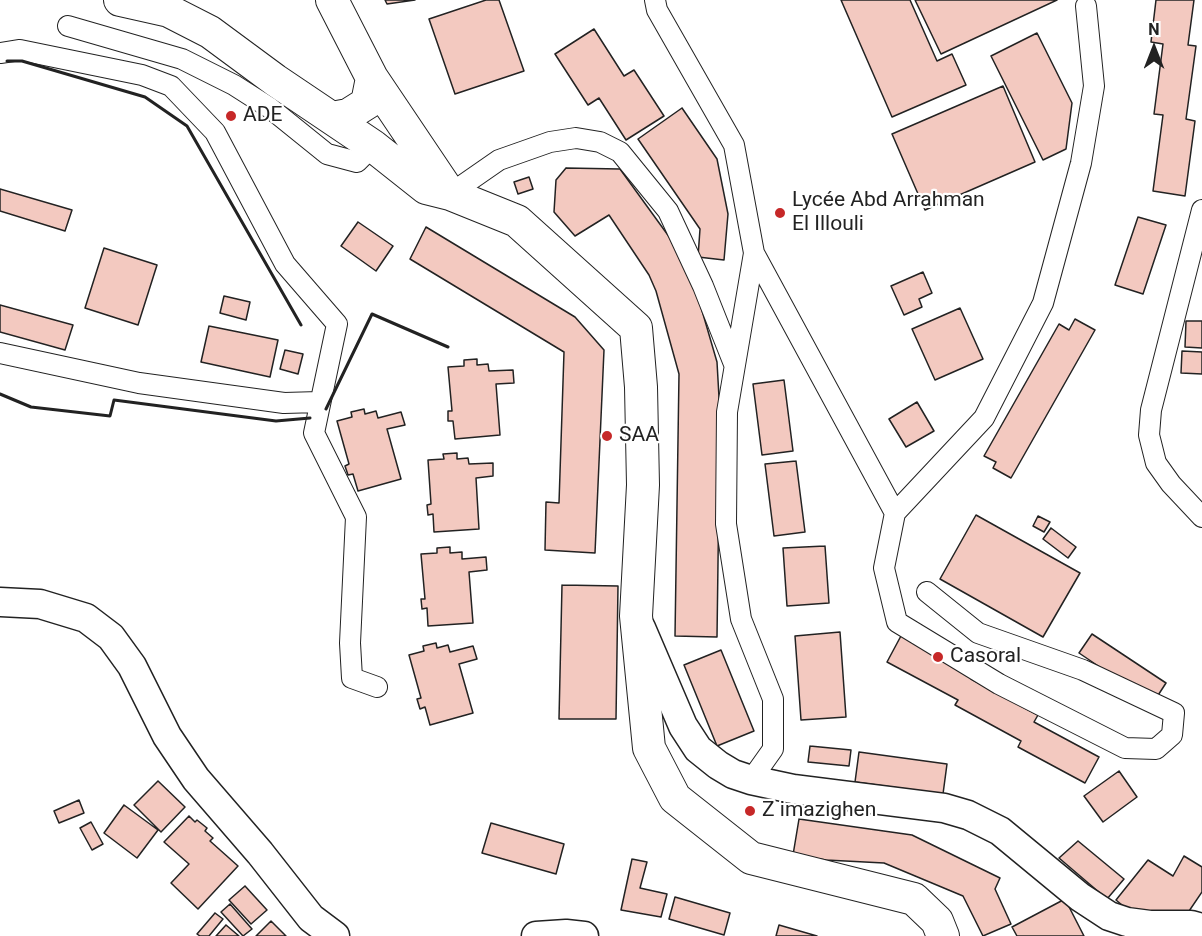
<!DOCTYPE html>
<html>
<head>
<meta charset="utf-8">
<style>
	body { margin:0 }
	#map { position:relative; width:1202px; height:936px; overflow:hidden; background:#fff; font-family:Roboto,sans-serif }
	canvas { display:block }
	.north { position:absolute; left:1124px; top:18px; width:60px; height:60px; -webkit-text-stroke:4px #fff; paint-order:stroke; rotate:0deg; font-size:16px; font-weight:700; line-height:24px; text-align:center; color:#222 }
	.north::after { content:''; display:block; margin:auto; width:21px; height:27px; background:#222; clip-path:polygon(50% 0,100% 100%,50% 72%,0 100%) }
</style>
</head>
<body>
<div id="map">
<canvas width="1202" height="936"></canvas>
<div class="north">N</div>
</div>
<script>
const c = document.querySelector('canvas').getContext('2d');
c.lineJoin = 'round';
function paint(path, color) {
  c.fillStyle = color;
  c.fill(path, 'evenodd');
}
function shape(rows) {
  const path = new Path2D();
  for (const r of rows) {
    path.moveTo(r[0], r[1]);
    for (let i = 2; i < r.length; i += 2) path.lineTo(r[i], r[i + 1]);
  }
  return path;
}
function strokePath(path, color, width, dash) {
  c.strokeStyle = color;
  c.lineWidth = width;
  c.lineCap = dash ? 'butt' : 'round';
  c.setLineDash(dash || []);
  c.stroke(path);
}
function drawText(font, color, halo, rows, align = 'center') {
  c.font = font + ' Roboto,sans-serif';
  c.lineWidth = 4.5;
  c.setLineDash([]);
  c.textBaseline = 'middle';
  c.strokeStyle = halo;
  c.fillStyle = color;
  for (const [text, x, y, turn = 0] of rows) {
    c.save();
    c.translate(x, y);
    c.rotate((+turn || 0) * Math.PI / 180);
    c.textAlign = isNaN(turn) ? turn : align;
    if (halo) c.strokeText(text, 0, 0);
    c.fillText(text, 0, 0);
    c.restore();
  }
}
const building = shape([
	[385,0,415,0,387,4,385,0],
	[486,0,499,0,524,71,455,94,429,19,486,0],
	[841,0,910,0,937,61,952,54,966,85,892,117,841,0],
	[915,0,1057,0,941,54,915,0],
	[1156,0,1194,0,1188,45,1196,46,1186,119,1195,121,1185,196,1153,191,1163,115,1154,114,1163,44,1151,42,1156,0],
	[594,29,624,76,634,70,664,116,626,140,599,98,588,105,555,54,594,29],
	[1037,33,1072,103,1066,149,1043,160,991,56,1037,33],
	[1003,86,1035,162,925,210,892,134,1003,86],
	[682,108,717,159,728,214,724,260,698,257,700,229,638,139,682,108],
	[566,168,620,169,678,249,696,290,717,362,720,415,717,637,675,636,679,374,656,291,649,275,609,215,575,236,554,212,556,180,566,168],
	[529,177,533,189,518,194,514,182,529,177],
	[0,189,72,210,65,231,0,211,0,189],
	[1138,217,1166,225,1143,294,1115,285,1138,217],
	[358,222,393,246,376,271,341,246,358,222],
	[426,227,575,317,604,350,595,553,545,550,546,502,559,503,564,352,410,259,426,227],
	[104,248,157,265,138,325,85,308,104,248],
	[923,272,932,293,919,299,922,307,904,315,891,286,923,272],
	[224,296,250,302,246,320,220,313,224,296],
	[0,305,73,325,65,350,0,332,0,305],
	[960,308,983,359,935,380,912,329,960,308],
	[1075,319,1095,330,1011,478,993,468,996,462,984,456,1059,324,1069,330,1075,319],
	[1186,321,1202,321,1202,348,1185,347,1186,321],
	[209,326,278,340,270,377,201,362,209,326],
	[285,350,303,354,298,374,280,369,285,350],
	[1182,351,1202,352,1202,374,1181,373,1182,351],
	[477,359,477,365,488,364,489,371,513,370,514,383,496,384,500,435,455,439,453,421,448,421,448,411,452,411,448,367,464,366,464,360,477,359],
	[784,380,793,451,762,455,753,384,784,380],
	[917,402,934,431,906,447,889,419,917,402],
	[364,409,365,414,376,411,378,418,401,412,405,425,387,429,401,479,358,491,353,474,348,475,345,466,349,464,337,421,352,417,351,412,364,409],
	[457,453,457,459,468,458,469,464,493,463,493,476,476,478,479,529,434,532,433,514,428,515,427,505,431,504,428,460,444,459,443,454,457,453],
	[796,461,805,532,774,536,765,464,796,461],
	[976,515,1080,573,1043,637,940,579,976,515],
	[1038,516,1050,522,1044,532,1033,526,1038,516],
	[1051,528,1076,547,1068,558,1043,539,1051,528],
	[825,546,829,603,787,606,783,548,825,546],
	[450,547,450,553,462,552,462,559,486,557,487,570,469,572,473,623,428,626,427,608,422,609,421,599,425,599,421,554,437,553,437,548,450,547],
	[562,585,618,586,616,719,559,719,562,585],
	[840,632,846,717,801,720,795,636,840,632],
	[902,634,974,674,971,679,1038,715,1034,722,1099,757,1085,783,1018,747,1021,741,955,705,958,700,887,662,902,634],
	[1092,634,1166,683,1153,703,1079,653,1092,634],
	[436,643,437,648,448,645,450,652,473,646,477,659,459,664,473,713,430,725,425,707,420,709,417,699,421,698,409,655,424,651,423,646,436,643],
	[721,650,754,731,717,746,684,665,721,650],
	[810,746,851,750,849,766,808,762,810,746],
	[859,752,947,764,943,794,855,782,859,752],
	[1119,771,1137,797,1103,822,1084,796,1119,771],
	[158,781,185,807,161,832,134,805,158,781],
	[79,800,84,813,59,823,54,811,79,800],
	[124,805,158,830,137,858,104,833,124,805],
	[189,816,195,822,197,820,207,828,205,831,213,838,210,841,238,866,198,909,171,883,189,864,164,842,189,816],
	[799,819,912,835,1000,878,995,889,1011,924,983,936,963,896,884,863,826,860,793,855,799,819],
	[91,822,103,844,92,850,80,828,91,822],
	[491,823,564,844,556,874,482,853,491,823],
	[1078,841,1124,879,1107,899,1059,858,1078,841],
	[1184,856,1202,867,1202,892,1185,917,1141,921,1116,900,1148,860,1173,876,1184,856],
	[632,859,647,862,640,888,667,894,661,917,621,910,632,859],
	[245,886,267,910,251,924,229,900,245,886],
	[675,897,730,913,724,935,669,919,675,897],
	[1065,899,1084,936,1017,936,1012,927,1065,899],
	[230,904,252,929,243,936,221,912,230,904],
	[215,913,223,919,209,936,200,936,197,934,215,913],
	[271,921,286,936,256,936,271,921],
	[226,925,239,936,216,936,226,925],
	[779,925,817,936,776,936,779,925]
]);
paint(building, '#f3c9c0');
strokePath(building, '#222', 1.5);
const minor = shape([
	[655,0,657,10,734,145,754,253,727,412,726,524,741,619,773,699,773,749,751,780],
	[68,26,182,59,234,85,270,108,327,154,357,162,373,146],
	[0,53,20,50,142,75,171,86,215,132,285,264,337,324,314,433,356,517,350,643,352,678,377,687],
	[450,194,499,160,550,142,576,138,600,142,620,152,668,211,703,286,734,364],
	[1202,210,1151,410,1149,435,1156,463,1171,484,1202,517],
	[754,253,895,513,884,568,897,622,999,684,1125,748,1156,749,1172,735,1174,713,1083,670,978,633,927,592],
	[0,353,139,383,284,403,319,402],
	[895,513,984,418,1043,303,1081,163,1094,86,1086,6]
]);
const secondary = shape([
	[0,602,40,604,86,618,111,637,132,666,167,736,196,779,260,853,311,918,335,936],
	[641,628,683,726,698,749,718,765,733,774,751,780,793,789,944,808,968,815,1000,831,1080,897,1109,916,1127,922,1150,925,1191,925,1202,928],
	[536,936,566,934,584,936]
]);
const primary = shape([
	[120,0,169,11,210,32,275,80,373,146,426,188,450,194,372,78,332,0],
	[332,118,348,115,367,103,372,78],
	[450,194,517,221,636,328,641,387,643,485,636,616,649,748,675,798,751,858,914,899,937,921,943,936]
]);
strokePath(minor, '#222', 22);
strokePath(secondary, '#222', 31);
strokePath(primary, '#222', 34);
strokePath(minor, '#fff', 20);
strokePath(secondary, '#fff', 28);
strokePath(primary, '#fff', 32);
strokePath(shape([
	[7,61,22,61,145,97,187,126,301,325],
	[0,394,31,407,110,416,114,400,276,421,310,418],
	[326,409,372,314,448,347]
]), '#222', 3);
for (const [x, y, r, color] of [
	[231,116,6,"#c62828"],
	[780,213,6,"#c62828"],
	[607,436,6,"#c62828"],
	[938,657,6,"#c62828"],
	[750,811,6,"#c62828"]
]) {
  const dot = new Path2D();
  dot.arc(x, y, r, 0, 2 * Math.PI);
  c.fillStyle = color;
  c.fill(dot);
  strokePath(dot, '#fff', 2);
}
drawText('21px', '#222', '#fff', [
	["ADE",243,116],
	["Lycée Abd Arrahman",792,201],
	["El Illouli",792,225],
	["SAA",619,436],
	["Casoral",950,657],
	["Z imazighen",762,811]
], 'left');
</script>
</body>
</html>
